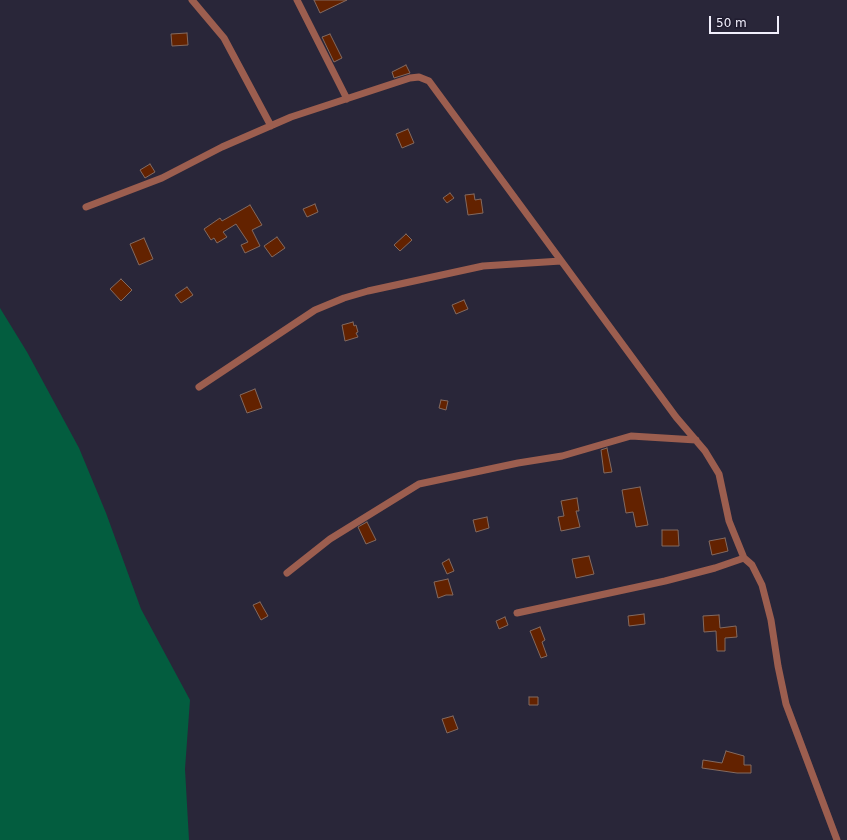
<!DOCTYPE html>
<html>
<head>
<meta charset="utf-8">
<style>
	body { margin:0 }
	#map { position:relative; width:847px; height:840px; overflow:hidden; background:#292639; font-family:"DejaVu Sans",sans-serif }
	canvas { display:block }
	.scale { position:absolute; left:709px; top:16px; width:70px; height:18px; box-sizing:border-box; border:2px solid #f1effc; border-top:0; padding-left:5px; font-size:12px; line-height:14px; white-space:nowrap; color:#f1effc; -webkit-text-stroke:3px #201c2f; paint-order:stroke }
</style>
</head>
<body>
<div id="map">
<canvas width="847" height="840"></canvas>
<div class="scale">50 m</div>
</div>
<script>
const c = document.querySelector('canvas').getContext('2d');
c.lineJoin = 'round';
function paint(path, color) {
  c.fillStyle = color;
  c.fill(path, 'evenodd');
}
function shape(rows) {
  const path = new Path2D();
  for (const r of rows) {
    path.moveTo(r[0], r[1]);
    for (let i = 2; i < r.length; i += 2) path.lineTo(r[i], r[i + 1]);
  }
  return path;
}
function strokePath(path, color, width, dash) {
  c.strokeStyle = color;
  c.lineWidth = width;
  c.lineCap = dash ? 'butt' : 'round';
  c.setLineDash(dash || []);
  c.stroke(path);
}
paint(shape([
	[0,308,27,352,79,448,106,513,141,609,190,700,185,769,189,840,0,840]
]), '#035d3f');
const building = shape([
	[314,0,347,0,320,13,314,0],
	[187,33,188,45,172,46,171,34,187,33],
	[330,34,342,58,334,62,322,37,330,34],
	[406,65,410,73,394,78,392,72,406,65],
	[408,129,414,143,402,148,396,134,408,129],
	[150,164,155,172,145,178,140,170,150,164],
	[450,193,454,198,447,203,443,198,450,193],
	[474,194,475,200,481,199,483,213,468,215,465,195,474,194],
	[315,204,318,212,307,217,303,209,315,204],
	[250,205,262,225,252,230,260,246,245,253,241,245,248,242,236,224,223,232,227,237,217,243,214,238,211,240,204,229,220,218,222,221,250,205],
	[406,234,412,240,400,251,394,245,406,234],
	[277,237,285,248,272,257,264,246,277,237],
	[144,238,153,259,139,265,130,244,144,238],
	[121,279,132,290,121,301,110,289,121,279],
	[187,287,193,295,181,303,175,295,187,287],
	[464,300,468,309,456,314,452,305,464,300],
	[353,322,354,326,356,325,358,332,356,333,358,337,345,341,342,325,353,322],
	[255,389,262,408,247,413,240,395,255,389],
	[441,400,448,401,446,410,439,408,441,400],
	[607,448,612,472,604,473,601,450,607,448],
	[640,487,648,525,636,527,633,512,626,513,622,490,640,487],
	[577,498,579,511,576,511,580,527,561,531,558,517,564,516,561,501,577,498],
	[487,517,489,528,476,532,473,520,487,517],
	[367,522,376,540,366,544,358,527,367,522],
	[662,530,678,530,679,546,662,546,662,530],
	[725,538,728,551,712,555,709,541,725,538],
	[589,556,594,574,576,578,572,559,589,556],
	[449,559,454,571,447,574,442,563,449,559],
	[448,579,453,595,446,595,438,598,434,582,448,579],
	[260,602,268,616,261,620,253,605,260,602],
	[644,614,645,624,629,626,628,616,644,614],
	[719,615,720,628,736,626,737,637,725,638,725,651,717,651,716,631,704,632,703,616,719,615],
	[505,617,508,625,499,629,496,621,505,617],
	[540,627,545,640,542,642,547,656,541,658,530,631,540,627],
	[529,697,538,697,538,705,529,705,529,697],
	[453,716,458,729,447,733,442,719,453,716],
	[726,751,744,756,744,765,751,765,751,773,737,773,702,768,703,760,722,763,726,751]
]);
paint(building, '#632200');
strokePath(building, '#836a60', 1);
strokePath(shape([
	[192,0,224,38,271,126],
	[297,0,347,99],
	[86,207,162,178,222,147,291,117,410,78,419,77,429,81,676,417,705,451,719,474,729,521,744,558,752,565,762,585,771,620,778,666,786,704,837,840],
	[199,387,315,310,344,298,368,291,483,266,561,261],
	[287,573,330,539,419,484,518,463,562,456,631,436,696,440],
	[517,613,665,581,715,568,744,558]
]), '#9c5e4f', 7);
</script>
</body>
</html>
